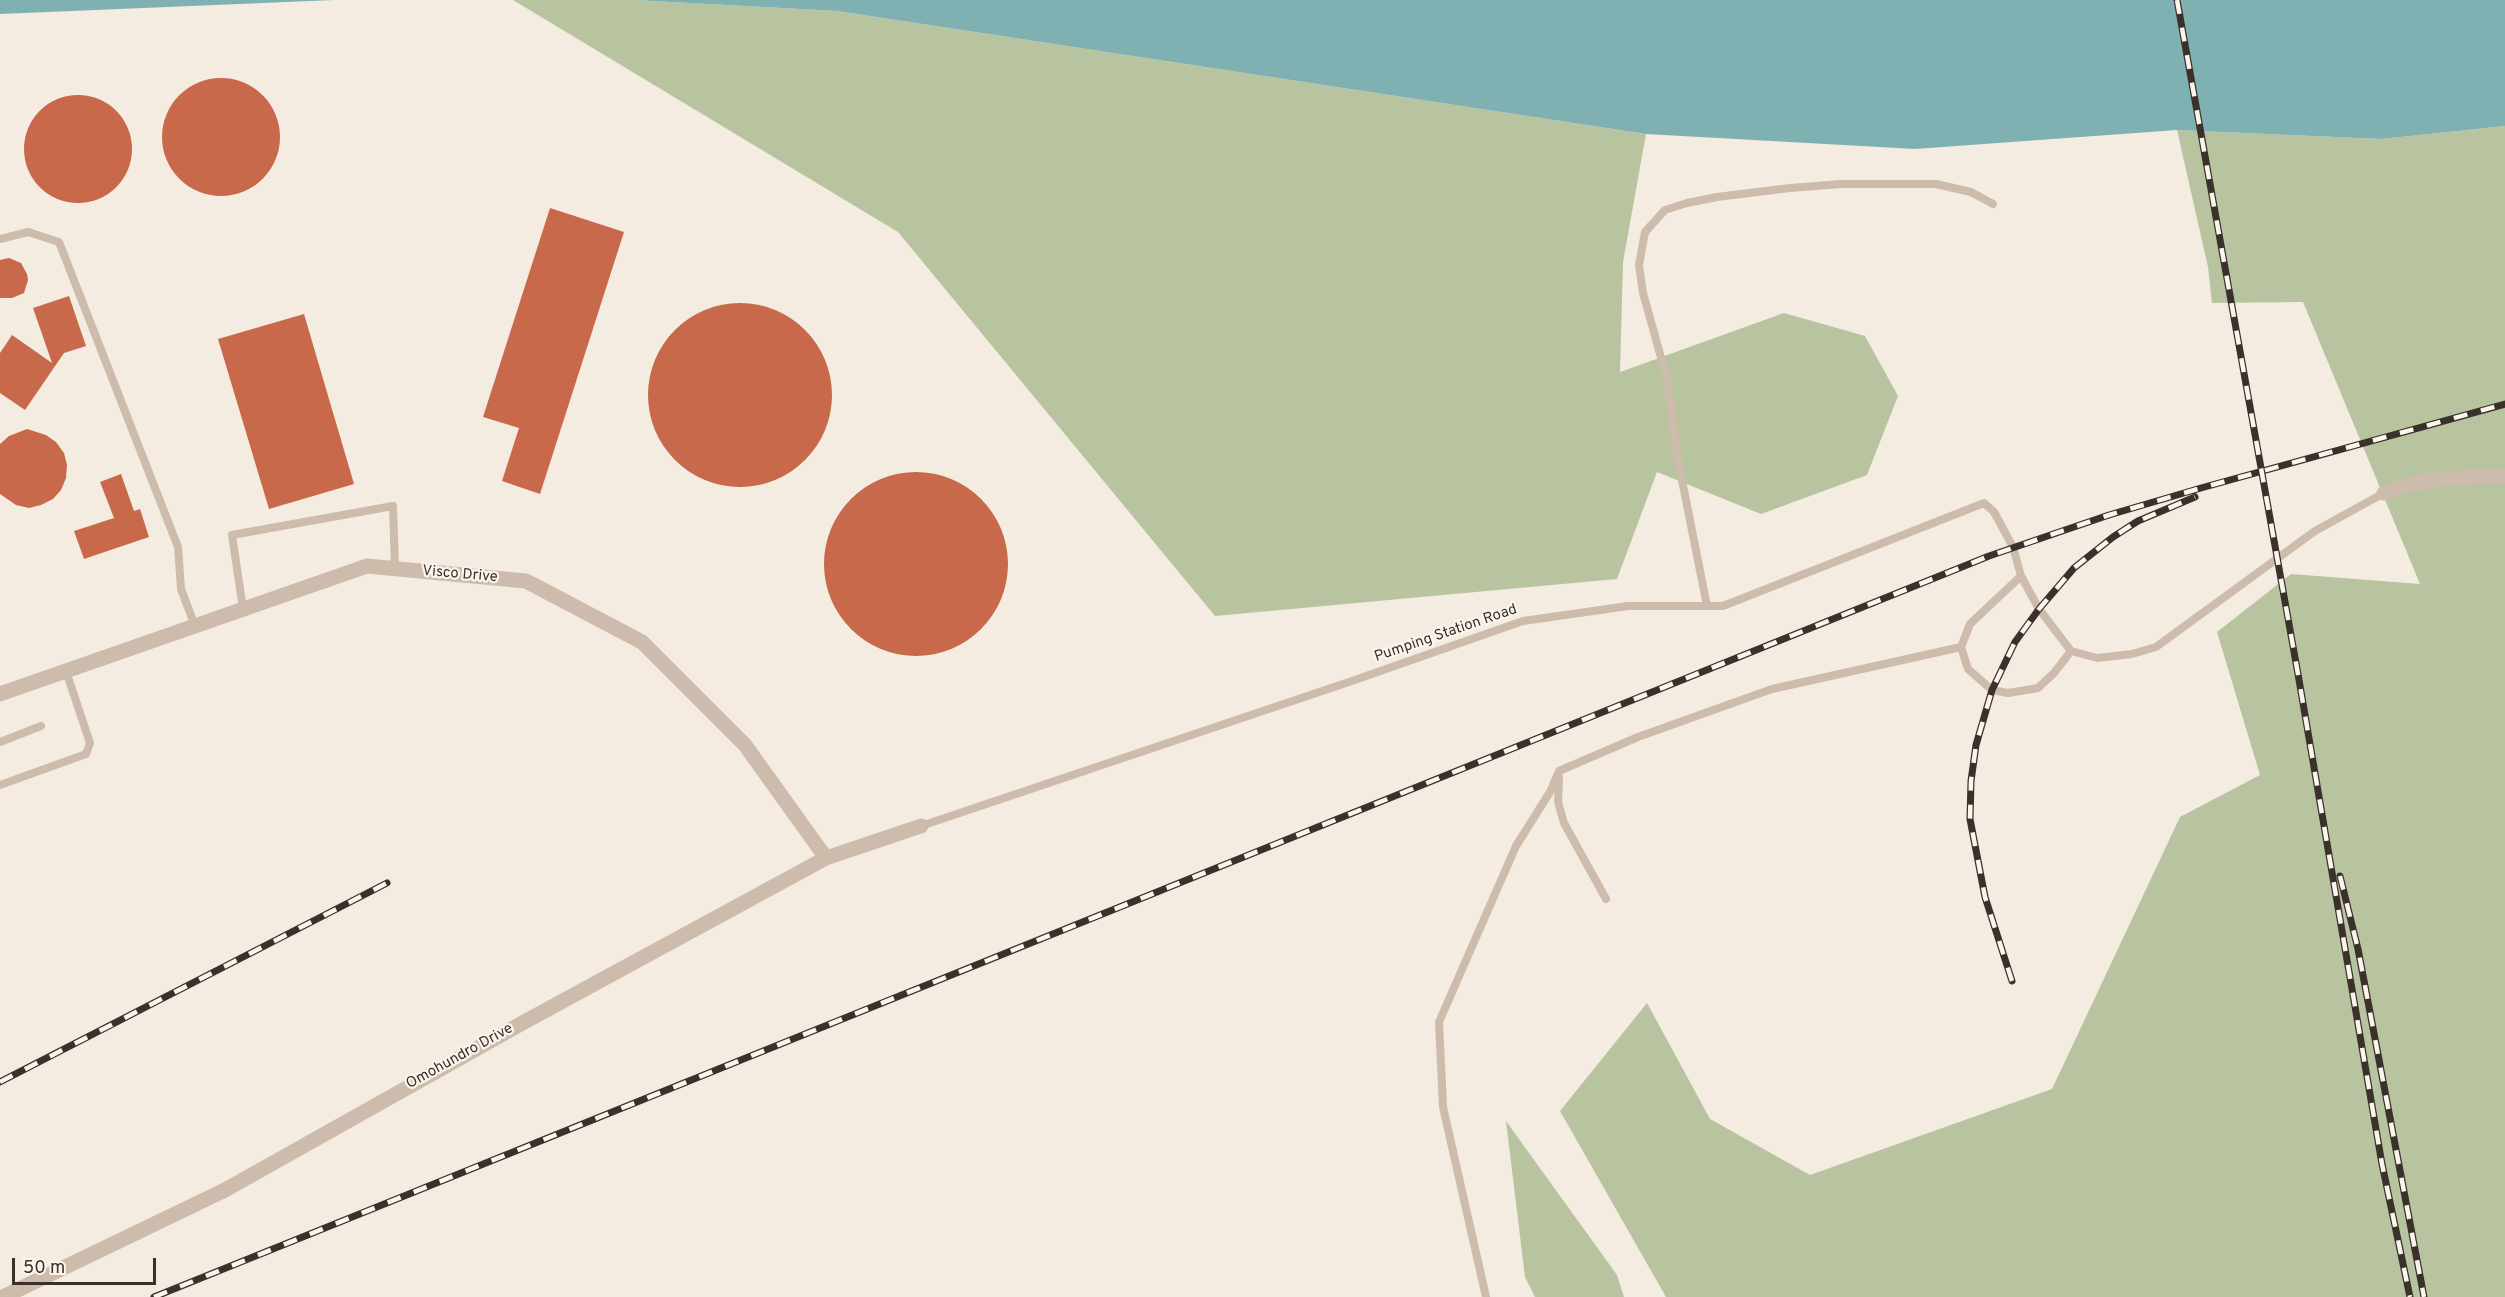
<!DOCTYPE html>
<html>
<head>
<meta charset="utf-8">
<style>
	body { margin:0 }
	#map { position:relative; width:2505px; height:1297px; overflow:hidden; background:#f4ebe1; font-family:Overpass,sans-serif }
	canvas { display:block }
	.scale { position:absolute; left:12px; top:1258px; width:144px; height:27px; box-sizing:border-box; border:3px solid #3b302b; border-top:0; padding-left:8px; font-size:18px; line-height:21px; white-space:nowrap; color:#3b302b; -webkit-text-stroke:4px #fbf5ee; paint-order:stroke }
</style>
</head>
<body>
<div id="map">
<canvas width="2505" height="1297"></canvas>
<div class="scale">50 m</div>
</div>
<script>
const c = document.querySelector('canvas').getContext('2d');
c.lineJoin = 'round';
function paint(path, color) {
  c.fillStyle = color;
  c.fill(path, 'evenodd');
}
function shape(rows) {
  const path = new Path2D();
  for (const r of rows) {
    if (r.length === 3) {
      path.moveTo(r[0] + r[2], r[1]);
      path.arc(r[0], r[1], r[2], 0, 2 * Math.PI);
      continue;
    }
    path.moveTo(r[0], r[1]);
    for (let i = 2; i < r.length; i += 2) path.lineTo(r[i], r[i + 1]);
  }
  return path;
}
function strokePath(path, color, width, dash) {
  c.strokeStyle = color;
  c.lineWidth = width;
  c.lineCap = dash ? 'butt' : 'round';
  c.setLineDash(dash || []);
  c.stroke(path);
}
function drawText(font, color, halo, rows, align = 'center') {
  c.font = font + ' Overpass,sans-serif';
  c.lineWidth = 4.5;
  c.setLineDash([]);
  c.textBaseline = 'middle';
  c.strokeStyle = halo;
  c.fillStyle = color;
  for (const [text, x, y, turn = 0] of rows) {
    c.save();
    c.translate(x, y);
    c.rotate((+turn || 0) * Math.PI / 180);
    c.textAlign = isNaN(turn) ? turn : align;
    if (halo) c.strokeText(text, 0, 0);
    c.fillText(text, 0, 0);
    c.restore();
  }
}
paint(shape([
	[513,0,634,0,837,11,1646,134,1623,262,1620,372,1784,313,1865,336,1898,396,1867,475,1761,514,1657,472,1617,579,1215,616,898,232],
	[2505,126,2505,1297,1666,1297,1560,1111,1647,1003,1710,1119,1810,1175,2052,1089,2180,817,2260,775,2217,632,2291,574,2420,584,2303,302,2212,303,2208,267,2177,130,2381,139],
	[1506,1121,1617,1275,1624,1297,1535,1297,1525,1277]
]), '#b8c4a0');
paint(shape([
	[0,0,334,0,0,14],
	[634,0,2505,0,2505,126,2381,139,2177,130,1915,149,1646,134,837,11]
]), '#7fb0b2');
paint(shape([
	[221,137,59],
	[78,149,54],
	[550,208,624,232,540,494,502,481,519,428,483,417],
	[9,258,21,263,27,274,28,280,24,293,12,298,0,298,0,260],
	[69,296,86,346,64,353,25,410,0,393,0,353,12,335,52,363,33,308],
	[740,395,92],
	[304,314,354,484,269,509,218,339],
	[27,429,46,435,56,442,64,453,67,465,66,478,61,490,53,499,41,505,29,508,16,505,0,494,0,444,9,436],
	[916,564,92],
	[121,474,134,511,140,509,149,537,84,559,74,531,114,518,100,482]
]), '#c8694b');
strokePath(shape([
	[0,239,28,232,59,242,178,547,181,589,195,626],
	[2021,576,1970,624,1961,647,1968,669,1992,690,2008,693,2038,688,2054,673,2071,651],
	[1707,606,1677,455,1667,379,1643,293,1639,265,1645,232,1665,210,1687,203,1717,197,1790,188,1841,184,1936,184,1971,192,1993,204],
	[243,609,232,535,393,506,395,569],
	[0,742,41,726],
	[1559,777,1558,802,1564,823,1606,899],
	[0,785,86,754,90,743,66,671],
	[921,826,1349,682,1523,621,1628,606,1723,606,1984,503,1994,512,2013,547,2021,576,2039,609,2071,651,2097,658,2132,654,2156,647,2315,531,2384,493],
	[1486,1297,1443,1107,1439,1022,1516,846,1550,792,1559,771,1638,737,1772,689,1961,647]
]), '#cdbbac', 8);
strokePath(shape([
	[2384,493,2411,484,2439,479,2505,476],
	[0,694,367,566,526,581,642,642,745,745,826,858],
	[3,1297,225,1190,526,1021,826,858,921,826]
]), '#cdbbac', 15);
const rail = shape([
	[2177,0,2298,674,2382,1164,2410,1297],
	[2340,876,2358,949,2424,1297],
	[2012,981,1985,897,1970,819,1971,781,1976,745,1992,690,2015,642,2039,609,2074,568,2113,537,2138,521,2195,497],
	[0,1082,387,883],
	[154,1297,1989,556,2109,515,2201,488,2505,404]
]);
strokePath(rail, '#3b302b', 7);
strokePath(rail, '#fbf5ee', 4.5, [14]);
drawText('15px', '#3b302b', '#fbf5ee', [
	["Visco Drive",460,575,5],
	["Pumping Station Road",1446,634,-19],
	["Omohundro Drive",460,1057,-29]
]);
</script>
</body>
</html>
